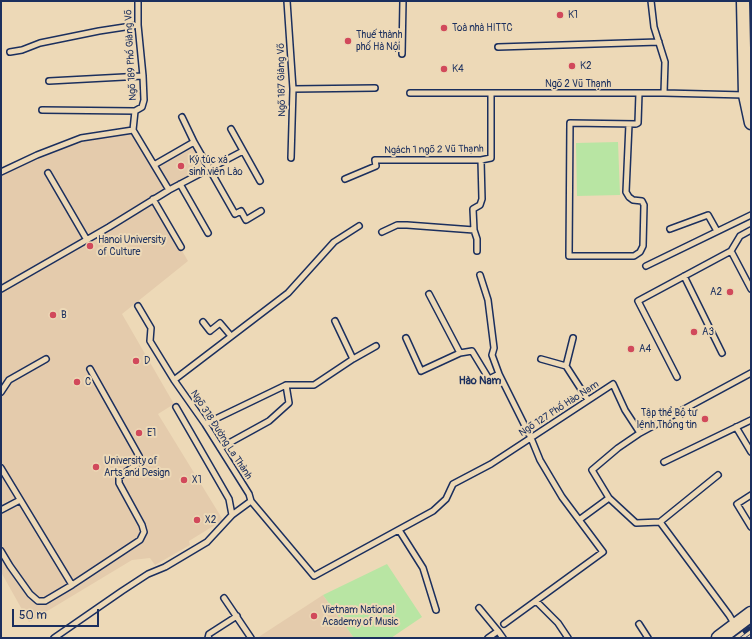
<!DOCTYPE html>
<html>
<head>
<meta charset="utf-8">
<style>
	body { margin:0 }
	#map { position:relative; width:752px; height:639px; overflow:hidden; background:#edd9b7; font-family:Pangolin,sans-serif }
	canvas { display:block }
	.frame { position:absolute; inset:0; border:2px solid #1b2f5e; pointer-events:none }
	.scale { position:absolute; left:12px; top:609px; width:87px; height:18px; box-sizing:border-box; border:2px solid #1b2f5e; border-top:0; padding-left:5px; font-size:12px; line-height:14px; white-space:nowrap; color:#1b2f5e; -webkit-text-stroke:3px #edd9b7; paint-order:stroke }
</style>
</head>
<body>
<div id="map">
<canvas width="752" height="639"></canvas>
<div class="frame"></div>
<div class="scale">50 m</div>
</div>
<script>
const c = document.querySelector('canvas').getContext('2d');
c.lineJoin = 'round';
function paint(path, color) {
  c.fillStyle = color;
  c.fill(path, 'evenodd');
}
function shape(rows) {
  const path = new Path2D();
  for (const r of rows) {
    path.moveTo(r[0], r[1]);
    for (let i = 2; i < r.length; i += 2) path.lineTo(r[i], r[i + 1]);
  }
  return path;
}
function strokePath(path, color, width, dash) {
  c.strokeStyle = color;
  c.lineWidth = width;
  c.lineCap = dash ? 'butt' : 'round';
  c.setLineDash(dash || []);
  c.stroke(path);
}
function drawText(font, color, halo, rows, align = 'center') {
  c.font = font + ' Pangolin,sans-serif';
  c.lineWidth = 4;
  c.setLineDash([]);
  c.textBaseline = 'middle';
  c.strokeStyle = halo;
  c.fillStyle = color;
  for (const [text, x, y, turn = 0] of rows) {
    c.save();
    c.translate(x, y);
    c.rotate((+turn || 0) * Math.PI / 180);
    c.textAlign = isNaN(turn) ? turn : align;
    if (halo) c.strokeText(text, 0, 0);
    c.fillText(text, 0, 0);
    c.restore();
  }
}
paint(shape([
	[133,134,165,189,151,198,188,261,122,314,174,404,158,414,223,520,189,541,190,545,155,565,150,558,132,560,29,622,1,572,1,174,80,142],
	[192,145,204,166,169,186,157,165],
	[323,595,354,638,257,638]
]), '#e4cbac');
paint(shape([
	[618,142,620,195,577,196,576,143],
	[387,564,422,617,391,638,354,638,323,595]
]), '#b8e5a3');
const service = shape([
	[138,1,138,25,143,76,144,100,142,107,135,111,133,130,169,190],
	[287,1,293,89,291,158],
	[651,1,654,27,665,62,664,93],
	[498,47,659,42],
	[10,52,22,50,40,43,99,31,138,25],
	[402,54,403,1],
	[49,81,143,76],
	[293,89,375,88],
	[410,93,664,93,745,95],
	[42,110,135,111],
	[182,117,194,142],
	[629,124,626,192,629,197,633,200,642,201,644,205,643,246,640,252,634,256,569,256,570,123,636,124,638,123,639,93],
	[231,129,260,181],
	[154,165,194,142,235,214,241,211,246,220,261,211],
	[1,172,37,155,81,138,133,130],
	[48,173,87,240],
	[345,179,376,166,375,160,481,160,491,158,491,93],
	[180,184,208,233],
	[153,199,181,247],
	[670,229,708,215,717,231],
	[474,230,477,239,477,251],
	[382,232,397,225,407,225,474,230,473,209,480,205,482,199,481,160],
	[731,251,751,289],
	[646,266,751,215],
	[480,275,488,300,494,348,492,355,499,374],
	[684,276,722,353],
	[1,289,109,227,169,190,243,151],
	[429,294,460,353,472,351,489,379,499,374,531,438,540,460,562,497,603,552,504,624],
	[138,306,151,328,150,341,174,380,205,424,249,494,251,501,314,576,433,511,446,499,453,484,491,464,613,384,625,410,640,433],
	[335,321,353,359],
	[203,322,210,331,220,323,231,336],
	[406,338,421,371,460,353],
	[573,338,566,366,588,400],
	[541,359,566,366],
	[677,377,638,301,731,251,740,236,751,230],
	[174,380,288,293,334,242,359,226],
	[1,392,9,380,46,359],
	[176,407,229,499,232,515],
	[205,424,286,385,314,385,353,359,376,346],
	[736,427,751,452],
	[220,448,269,421,289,403,286,385],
	[664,462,751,420],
	[1,468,72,585],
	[751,495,737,504,751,527],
	[1,510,20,500],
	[579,520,609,498],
	[660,522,636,523,609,498,592,470,618,448,640,433,751,373],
	[660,522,729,615,735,625],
	[660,522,718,475],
	[399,530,423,568,436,610],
	[1,551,10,566,30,594,38,601,45,601,72,585,140,540,144,532,142,525,119,483,119,477,137,464,140,460,139,456,90,369],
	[224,598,251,638],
	[536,601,558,623,568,638],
	[479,608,498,631,488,638],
	[639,624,648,638],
	[498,631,503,638],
	[54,638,122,591,148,574,165,567,207,542,232,515,251,501],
	[208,638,209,634,237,616]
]);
const tertiary = shape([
	[743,1,745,95,751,123]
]);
const secondary = shape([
	[719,638,751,614]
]);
strokePath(service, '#1b2f5e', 8);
strokePath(tertiary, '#1b2f5e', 15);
strokePath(secondary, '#1b2f5e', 17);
strokePath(service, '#edd9b7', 5);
strokePath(tertiary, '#edd9b7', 12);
strokePath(secondary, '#edd9b7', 14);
const rail = shape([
	[736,638,751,627],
	[748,638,751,636]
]);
strokePath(rail, '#1b2f5e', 4.5);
strokePath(rail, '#edd9b7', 3, [9]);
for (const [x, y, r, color] of [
	[560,15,4,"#d1495b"],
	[444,28,4,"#d1495b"],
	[348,41,4,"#d1495b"],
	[572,66,4,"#d1495b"],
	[444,69,4,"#d1495b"],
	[181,166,4,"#d1495b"],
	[90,246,4,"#d1495b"],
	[730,292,4,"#d1495b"],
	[53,315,4,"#d1495b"],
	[694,332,4,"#d1495b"],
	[631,349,4,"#d1495b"],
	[136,361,4,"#d1495b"],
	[77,382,4,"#d1495b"],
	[705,419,4,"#d1495b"],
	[139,433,4,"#d1495b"],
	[96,467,4,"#d1495b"],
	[184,480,4,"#d1495b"],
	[197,520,4,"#d1495b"],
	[314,616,4,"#d1495b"]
]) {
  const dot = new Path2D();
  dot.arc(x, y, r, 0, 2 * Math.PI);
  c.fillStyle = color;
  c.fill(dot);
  strokePath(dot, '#edd9b7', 1.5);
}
drawText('10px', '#1b2f5e', '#edd9b7', [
	["K1",568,15],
	["Toà nhà HITTC",452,28],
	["Thuế thành",356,35],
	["phố Hà Nội",356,47],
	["K2",580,66],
	["K4",452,69],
	["Ký túc xá",189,160],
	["sinh viên Lào",189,172],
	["Hanoi University",98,240],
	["of Culture",98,252],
	["A2",722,292,"right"],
	["B",61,315],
	["A3",702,332],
	["A4",639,349],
	["D",144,361],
	["C",85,382],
	["Tập thể Bộ tư",697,413,"right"],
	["lệnh Thông tin",697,425,"right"],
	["E1",147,433],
	["University of",104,461],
	["Arts and Design",104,473],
	["X1",192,480],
	["X2",205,520],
	["Vietnam National",322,610],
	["Academy of Music",322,622]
], 'left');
drawText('10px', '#1b2f5e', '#edd9b7', [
	["Ngõ 189 Phố Giảng Võ",131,55,-93],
	["Ngõ 187 Giảng Võ",282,80,-91],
	["Ngõ 2 Vũ Thạnh",578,84],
	["Ngách 1 ngõ 2 Vũ Thạnh",434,150,-1],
	["Ngõ 127 Phố Hào Nam",559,409,-33],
	["Ngõ 318 Đường La Thành",221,435,57]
]);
drawText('bold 11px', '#1b2f5e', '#edd9b7', [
	["Hào Nam",480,381]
]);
</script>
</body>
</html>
